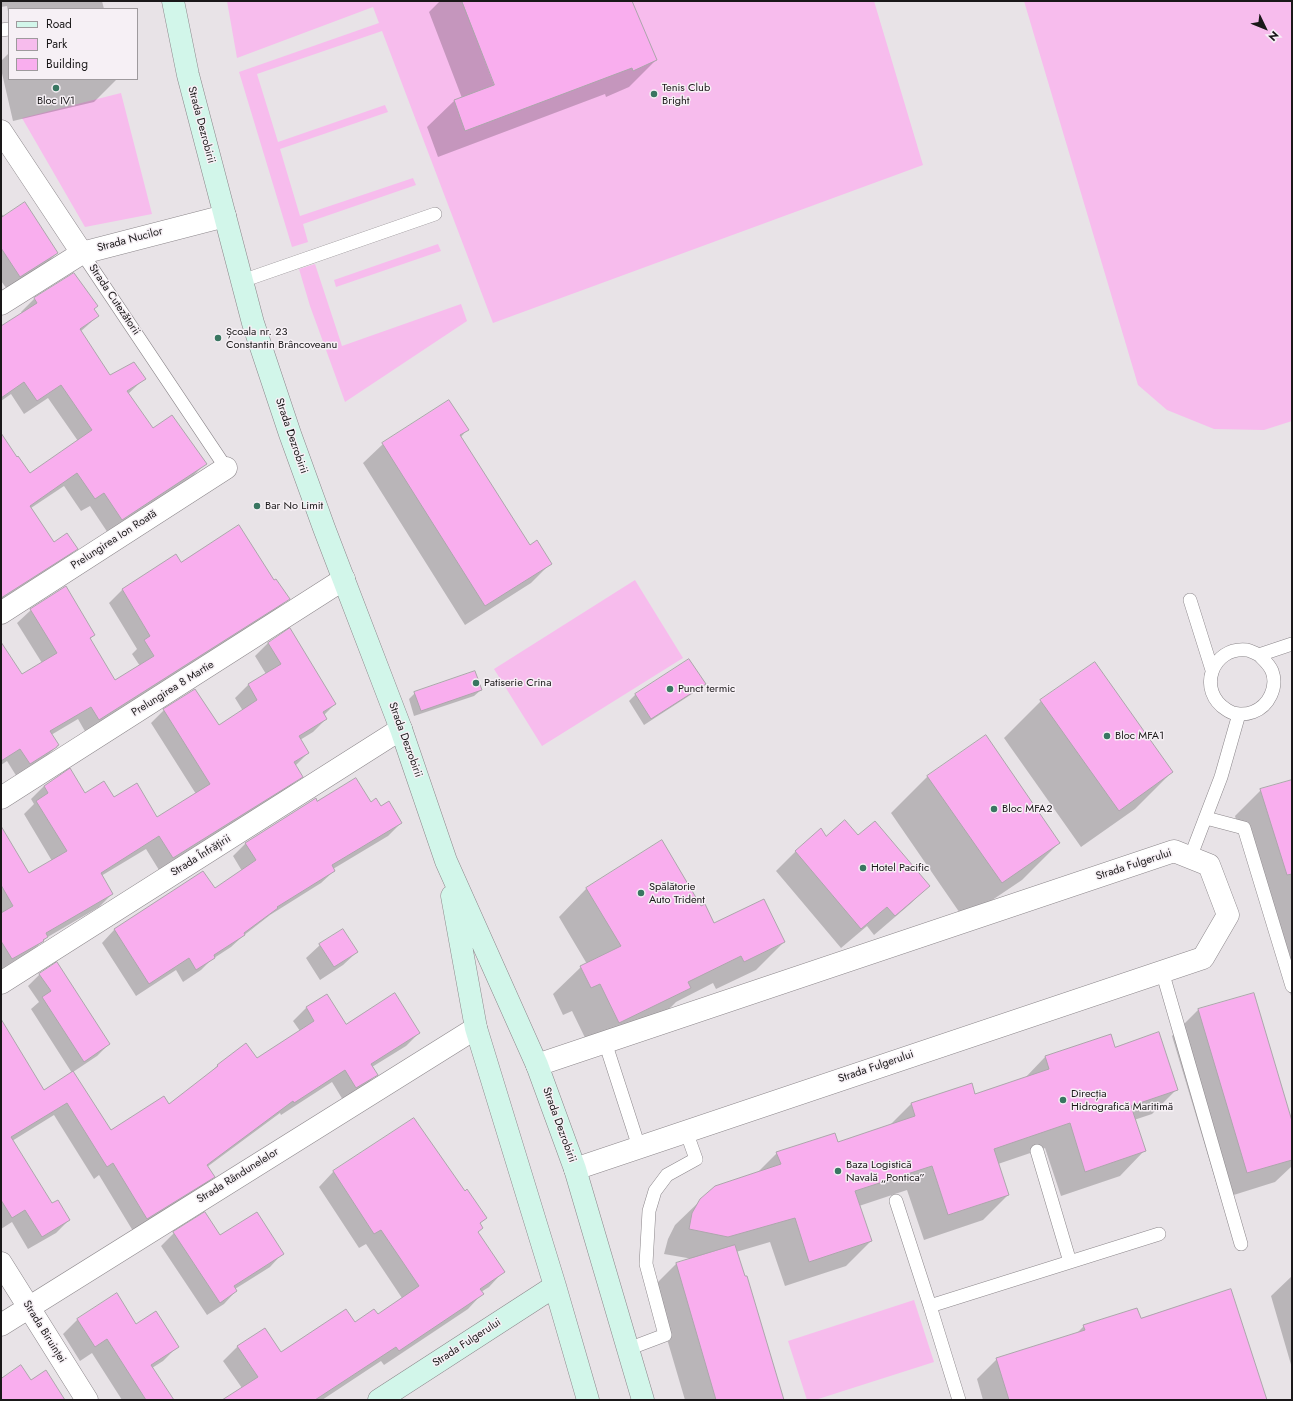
<!DOCTYPE html>
<meta charset="utf-8">
<style>
body{margin:0}
#map{position:relative;width:1293px;height:1401px;overflow:hidden;background:#e8e3e7;font-family:Jost,sans-serif}
canvas{display:block}
.frame{position:absolute;inset:0;border:2px solid #1a1819;pointer-events:none}
.legend{position:absolute;left:8px;top:8px;width:130px;height:72px;box-sizing:border-box;background:#f6f0f5;border:1px solid #9e9a9d;margin:0;padding:5px 7px;list-style:none;font-size:12px;color:#1a1819}
.legend li{display:flex;align-items:center;gap:8px;height:20px}
.legend b{width:20px;border:1px solid #9e9a9d}
.north{position:absolute;left:1245px;top:8px;width:40px;height:40px;-webkit-text-stroke:3px #f6f0f5;paint-order:stroke;rotate:133deg;font-size:11px;font-weight:700;line-height:16px;text-align:center;color:#1a1819}
.north::after{content:'';display:block;margin:auto;width:14px;height:18px;background:#1a1819;clip-path:polygon(50% 0,100% 100%,50% 72%,0 100%)}
</style>
<div id="map">
<canvas width="1293" height="1401"></canvas>
<div class="frame"></div>
<ul class="legend">
<li><b style="height:5px;background:#d2f6ea"></b>Road</li>
<li><b style="height:11px;background:#f7bced"></b>Park</li>
<li><b style="height:11px;background:#f9aeee"></b>Building</li>
</ul>
<div class="north">N</div>
</div>
<script>
const ctx = document.querySelector('canvas').getContext('2d');
ctx.lineJoin = 'round';
function paint(path, color) { ctx.fillStyle = color; ctx.fill(path, 'evenodd'); }
function strokePath(path, color, width, dash) { ctx.strokeStyle = color; ctx.lineWidth = width; ctx.lineCap = dash ? 'butt' : 'round'; ctx.setLineDash(dash || []); ctx.stroke(path); }
function write(font, color, halo, rows, align = 'center') {
  ctx.font = font + ' Jost,sans-serif'; ctx.lineWidth = 3; ctx.setLineDash([]); ctx.textBaseline = 'middle'; ctx.strokeStyle = halo; ctx.fillStyle = color; for (const [text, x, y, turn = 0] of rows) {
    ctx.save(); ctx.translate(x, y); ctx.rotate((+turn || 0) * Math.PI / 180); ctx.textAlign = isNaN(turn) ? turn : align; if (halo) ctx.strokeText(text, 0, 0); ctx.fillText(text, 0, 0); ctx.restore();
  }
}
const green = new Path2D(`
 M227,1h647l49,164 -430,158 -111,-292 -125,43 21,68 107,-37 3,7 -108,37 20,67 113,-38 3,7 -113,39 5,18 -16,5 -53,-175 140,-49 -6,-16 -136,51z
 M1024,1h268v420l-28,9 -50,-1 -47,-19 -29,-25z
 M121,93l31,121 -67,13 -63,-109z
 M438,244l3,7 -105,36 -2,-7z
 M315,264l27,82 119,-42 6,17 -122,81 -35,-96 -11,-37z
 M635,580l48,78 -141,88 -48,-77z
 M914,1300l20,62 -119,38h-8l-19,-59z`);
const shadow = new Path2D(`
 M1,1h101l2,8h-95v8l-2,-11 -6,1z
 M440,1h181l35,59 -27,27 -23,10 -1,-3 -167,63 -11,-30 27,-26 8,-3 -33,-86z
 M9,53v26h108l-23,23 -81,19 -12,-52v-8z
 M1,213l3,4 53,36 -13,13 -37,23 -6,-8z
 M73,275l25,41 -18,16 30,45 34,2 -16,15 24,36 53,34 -13,13 -84,56 -18,-27 -9,5 -17,-25 -33,22 23,35 23,5 -13,14 -63,40v-167l28,40 49,-34 -30,-43 -24,16 -13,-20 -10,7v-73l21,-14 -1,-2 13,-13z
 M467,430l-6,7 68,109 22,17 -20,20 -66,42 -102,-162 20,-19z
 M176,555l5,8 93,18 14,18 -13,13 -189,121 -8,-14 -27,16 5,12 -13,13 -26,17 -10,-16 -6,4v-121l20,32 21,-13 -25,-40 14,-13 34,-22 29,47 -4,4 24,42 26,-15 -8,-12 5,-5 -28,-46 13,-13z
 M290,630l45,74 -11,11 2,4 -13,13 -13,8 8,13 -13,13 6,10 -13,13 -129,81 -13,-21 -45,27 11,18 -13,13 -53,31 -17,16 -28,18v-122l28,25 23,-14 -28,-47 10,-10 -3,-5 13,-13 70,12 43,20 39,-24 -45,-71 13,-13 31,-20 24,36 24,-15 -8,-13 13,-13 18,-11 -11,-18 13,-13z
 M704,684l-6,6 -54,35 -15,-24 6,-6z
 M481,690l-7,6 -60,20 -5,-17 6,-6z
 M1041,701l131,71 -37,37 -54,38 -77,-109z
 M928,776l131,67 -37,37 -58,39 -73,-106z
 M1292,781v218l-57,-183 26,-26z
 M315,799l2,3 53,1 10,4 21,16 -13,13 -55,33 1,2 -13,12 -51,32 -27,21 -12,11 -20,13 -10,10 -18,12 -7,-12 -40,26 -34,-53 12,-13 89,-58 11,17 28,-18 -9,-15 12,-12z
 M858,836l71,50 -20,19 -35,30 -7,-9 -26,22 -65,-77 20,-20 30,-14z
 M662,842l39,65 13,17 70,18 -28,28 -40,19 -3,-6 -37,19 -14,14 -71,34 -19,-39 -9,4 -10,-21 28,-27 6,-3 -28,-47 27,-28z
 M320,945l37,7 -14,13 -23,15 -14,-22z
 M40,974l69,70 -12,12 -24,16 38,59 57,-26 39,-29 11,-11 39,-5 43,-29 -7,-10 13,-13 21,-12 19,30 73,7 -13,13 -34,21 4,8 -13,13 -20,12 -11,-18 -51,33 -1,-2 -73,54 7,9 -13,13 -68,42 -34,-56 -5,4 -40,-64 -42,26 40,64 17,15 -13,13 -28,16 -16,-27 -11,7v-186l42,48 29,-18 -41,-64 8,-7 -11,-16z
 M1253,994l39,130v42l-17,16 -54,17 -49,-163 26,-26z
 M1110,1035l4,13 63,41 -25,25 -18,6 10,31 -24,25 -59,20 -16,-48 -47,16 10,31 -25,25 -59,20 -17,-50 -48,16 12,35 -25,25 -61,20 -15,-44 -34,10 47,148h-98l-33,-112 24,-24 17,-5 -29,-5 4,-15 7,-14 26,-25 56,-27 20,-20 61,-10 51,-17 22,-22 60,-20 4,11 49,-16 21,-22z
 M414,1119l51,73 21,26 -7,6 3,4 -5,5 26,39 -14,15 -8,5 1,2 -14,15 -84,56 -3,-4 -59,39h-98l18,-12 -19,-27 15,-15 43,7 73,-30 23,-7 25,-18 -36,-54 -7,4 -40,-61 14,-15z
 M205,1214l15,22 62,18 -12,13 -35,22 1,2 -12,13 -17,11 -46,-69 13,-13z
 M1292,1276v92l-21,-72z
 M78,1319l58,6 42,21 -15,15 -11,7 20,32h-50l-30,-47 -12,8 -17,-27z
 M1140,1320l126,80h-283l-6,-21 20,-20 79,-25 8,-8z`);
const building = new Path2D(`
 M462,1h170l25,59 -24,11 -1,-3 -167,63 -11,-31 40,-15z
 M25,202l33,51 -38,24 -19,-29v-30z
 M74,273l24,33 -4,3 5,7 -19,13 30,46 24,-13 12,17 -19,12 26,37 19,-13 35,49 -85,56 -18,-27 -9,6 -18,-26 -47,33 24,36 13,-9 11,16 -77,49v-165l16,24 1,-1 12,17 62,-43 -31,-45 -24,16 -13,-19 -23,16v-72l36,-23 -3,-5z
 M449,400l20,30 -9,5 70,110 7,-5 15,24 -67,42 -103,-163z
 M239,525l35,55 2,-1 14,20 -191,121 -8,-13 -41,24 9,14 -2,1v1l-27,17 -10,-15 -19,12v-119l21,32 35,-21 -27,-44 36,-23 29,49 -5,3 25,42 39,-24 -10,-16 6,-4 -28,-47 54,-35 5,8z
 M290,628l46,76 -13,8 4,7 -28,17 10,17 -15,9 9,15 -130,81 -14,-22 -58,37 12,21 -67,39 2,4 -5,3 1,1 -32,18 -11,-18v-28l12,-7 -12,-21v-59l28,47 38,-22 -31,-50 12,-8 -4,-7 26,-18 15,25 19,-12 10,16 23,-14 20,34 53,-33 -47,-75 32,-20 24,36 38,-25 -9,-16 33,-20 -13,-21z
 M689,659l17,25 -55,35 -16,-25z
 M1095,662l78,110 -54,39 -79,-111z
 M475,671l7,19 -61,21 -7,-19z
 M986,735l74,108 -58,40 -75,-107z
 M356,778l15,24 5,-4 5,8 8,-5 13,22 -70,42 3,6 -58,36 1,1 -34,25 1,2 -31,20 1,3 -19,12 -7,-12 -40,26 -35,-55 89,-58 12,17 41,-28 -11,-17 71,-45 1,3z
 M1292,780v94l-5,1 -27,-86z
 M845,820l13,15 17,-14 55,65 -35,30 -8,-9 -26,22 -66,-78 26,-23 5,8z
 M662,840l39,66 4,-2 9,19 50,-24 21,43 -41,20 -3,-6 -53,26 3,6 -72,35 -19,-39 -9,4 -11,-22 41,-20 -35,-58z
 M343,929l15,23 -24,15 -15,-23z
 M57,962l53,82 -26,18 -42,-65 9,-6 -12,-17z
 M395,993l25,40 -49,31 7,11 -22,13 -11,-18 -51,33 -1,-2 -86,64 8,12 -68,42 -34,-56 -6,4 -40,-64 -56,34 41,66 6,-3 12,20 -28,17 -17,-27 -13,8 -11,-18v-181l43,71 29,-19 38,59 53,-34 5,8 49,-38 -1,-1 29,-22 11,15 57,-37 -8,-14 21,-13 19,30z
 M1254,993l38,128v39l-45,13 -49,-164z
 M1159,1032l19,58 -47,16 15,45 -61,21 -15,-49 -76,26 15,46 -61,20 -16,-49 -77,25 17,50 -63,21 -14,-44 -67,19 -39,-8 3,-16 8,-14 15,-13 66,-22 -5,-12 59,-19 3,9 77,-26 -4,-13 61,-20 3,11 74,-25 -4,-13 66,-22 4,13z
 M414,1118l51,73 2,-2 20,29 -7,5 3,5 -5,4 27,40 -25,17 4,5 -85,57 -3,-4 -81,53h-93l36,-23 -21,-31 28,-18 16,24 65,-43 9,13 19,-13 4,5 41,-28 -38,-56 -7,4 -41,-63z
 M205,1212l15,23 37,-23 27,42 -50,32 3,5 -17,12 -47,-71z
 M735,1245l10,31h2l37,124h-68l-40,-137z
 M1231,1289l36,111h-258l-13,-42 89,-28 -2,-5 54,-17 4,10z
 M117,1293l19,31 20,-13 23,36 -28,18 23,35h-28l-39,-61 -12,8 -18,-28z
 M21,1365l10,15 15,-10 19,30h-64v-21z`);
const lane = new Path2D(`
 M1,30l8,-1
 M82,253l144,215
 M242,281l193,-67
 M1190,600l22,70
 M1259,655c5,5 10,9 13,16 6,16 -3,35 -19,41 -8,3 -19,3 -26,-2 -31,-19 -15,-64 20,-60 4,1 8,3 12,5l33,-11
 M1206,818l38,10 48,158
 M1190,858l31,-81 18,-63
 M1162,971l79,273
 M605,1042l34,105
 M1037,1151l33,111
 M896,1201l34,105
 M628,1349l37,-14 -19,-71 3,-53 6,-20 12,-16 29,-16 -10,-28
 M959,1400l-29,-94 229,-72`);
const street = new Path2D(`
 M1,131l81,122
 M1,304l81,-51 143,-37
 M1,613l225,-145
 M1,798l343,-219
 M1,983l400,-254
 M537,1065l637,-214 35,14 19,50 -25,43 -628,211
 M1,1263l86,137
 M1,1325l475,-297`);
const secondary = new Path2D(`
 M173,1l15,74 65,248 37,111 34,94 77,201 45,132 91,204 38,104 68,231
 M452,896l24,132 79,258 33,114
 M379,1400l176,-114`);
const markers = [
 [56,88,4,"#397661"],
 [654,94,4,"#397661"],
 [218,338,4,"#397661"],
 [257,506,4,"#397661"],
 [476,683,4,"#397661"],
 [670,689,4,"#397661"],
 [1107,736,4,"#397661"],
 [994,809,4,"#397661"],
 [863,868,4,"#397661"],
 [641,893,4,"#397661"],
 [1063,1100,4,"#397661"],
 [838,1171,4,"#397661"]
];
const poiNames = [
 ["Tenis Club",662,88],
 ["Bright",662,101],
 ["Bloc IV1",56,101,"center"],
 ["Școala nr. 23",226,332],
 ["Constantin Brâncoveanu",226,345],
 ["Bar No Limit",265,506],
 ["Patiserie Crina",484,683],
 ["Punct termic",678,689],
 ["Bloc MFA1",1115,736],
 ["Bloc MFA2",1002,809],
 ["Hotel Pacific",871,868],
 ["Spălătorie",649,887],
 ["Auto Trident",649,900],
 ["Direcția",1071,1094],
 ["Hidrografică Maritimă",1071,1107],
 ["Baza Logistică",846,1165],
 ["Navală „Pontica”",846,1178]
];
const streetNames = [
 ["Strada Dezrobirii",201,125,75],
 ["Strada Nucilor",130,240,-15],
 ["Strada Cutezătorii",114,300,56],
 ["Strada Dezrobirii",291,436,71],
 ["Prelungirea Ion Roată",114,540,-33],
 ["Prelungirea 8 Martie",173,689,-32],
 ["Strada Dezrobirii",405,740,70],
 ["Strada Înfrățirii",201,856,-32],
 ["Strada Fulgerului",1134,865,-18],
 ["Strada Fulgerului",876,1067,-19],
 ["Strada Dezrobirii",559,1125,70],
 ["Strada Rândunelelor",238,1176,-32],
 ["Strada Biruinței",44,1332,58],
 ["Strada Fulgerului",467,1343,-33]
];
paint(green, '#f7bced');
paint(shadow, '#0003');
paint(building, '#f9aeee');
strokePath(building, '#aca6ab', 1);
strokePath(lane, '#8c878b', 14);
strokePath(street, '#8c878b', 23);
strokePath(secondary, '#8c878b', 23);
strokePath(lane, '#fff', 13);
strokePath(street, '#fff', 22);
strokePath(secondary, '#d2f6ea', 22);
for (const [x, y, r, color] of markers) { const dot = new Path2D(); dot.arc(x, y, r, 0, 2 * Math.PI); ctx.fillStyle = color; ctx.fill(dot); strokePath(dot, '#f6f0f5', 1.5); }
write('11px', '#1a1819', '#f6f0f5', poiNames, 'left');
write('11px', '#1a1819', '#f6f0f5', streetNames);
</script>
